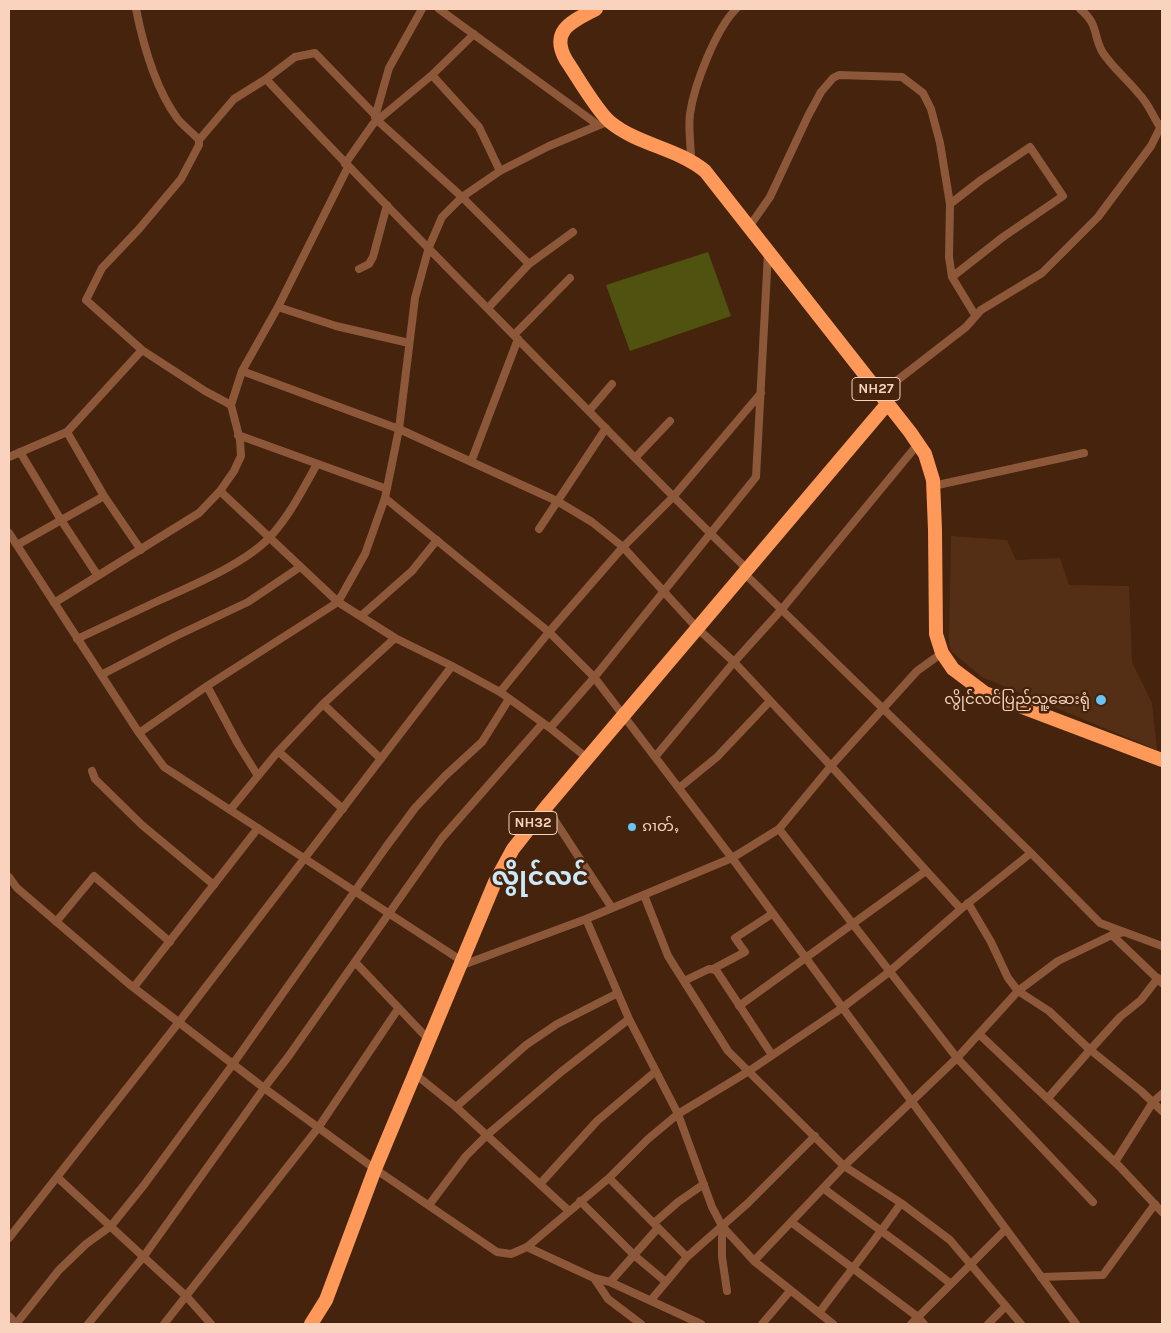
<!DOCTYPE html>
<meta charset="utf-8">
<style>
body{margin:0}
#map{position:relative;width:1171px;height:1333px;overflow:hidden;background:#45230c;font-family:Karla,sans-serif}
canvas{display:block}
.frame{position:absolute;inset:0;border:10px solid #f9d3bd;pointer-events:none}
</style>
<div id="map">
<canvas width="1171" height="1333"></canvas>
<div class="frame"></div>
</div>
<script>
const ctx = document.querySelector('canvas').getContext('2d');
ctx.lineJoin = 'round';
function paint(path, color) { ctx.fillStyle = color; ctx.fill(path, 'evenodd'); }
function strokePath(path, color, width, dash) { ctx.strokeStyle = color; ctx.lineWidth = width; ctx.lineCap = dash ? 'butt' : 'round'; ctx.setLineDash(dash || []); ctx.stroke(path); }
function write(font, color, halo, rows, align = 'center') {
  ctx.font = font + ' Karla,"Noto Sans Myanmar",sans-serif'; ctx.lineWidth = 5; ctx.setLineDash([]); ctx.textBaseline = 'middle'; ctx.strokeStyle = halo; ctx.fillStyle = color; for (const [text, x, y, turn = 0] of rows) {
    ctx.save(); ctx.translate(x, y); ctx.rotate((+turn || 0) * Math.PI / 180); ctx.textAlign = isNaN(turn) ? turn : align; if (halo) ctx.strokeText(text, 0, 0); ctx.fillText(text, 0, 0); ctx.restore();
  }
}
const built = new Path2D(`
 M951,536l56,4 9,20 44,-2 9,27 60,1 3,76 20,41 5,47 -175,-73 -31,-26 -2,-7z`);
const green = new Path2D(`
 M708,252l23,64 -101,35 -24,-66z`);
const street = new Path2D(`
 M136,9c7,35 20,80 41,109 6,8 15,14 22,22
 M439,9l159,116
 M1080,9c19,15 13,28 23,44 10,15 25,27 36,41 9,9 14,22 21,33
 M432,75l47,52 21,44
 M266,79l29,-22 20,-4 60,62
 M375,117l14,-49 33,-59
 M377,120l85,77 67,67
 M691,160c0,-16 -3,-30 -1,-46 4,-29 26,-85 46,-105
 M345,164l28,-40 59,-49 42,-41
 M950,204l31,-24 49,-33 33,49 -60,41 -51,40
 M749,227l21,-30 38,-81 13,-24 12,-14 6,-3 63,2 21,16 8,16 9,34 10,61 -1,53 3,20 23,38
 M359,269l10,-5 4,-7 14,-52
 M278,307l58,19 73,17
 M488,308l41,-44 44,-32
 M514,335l56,-57
 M242,371l157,58 158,72 35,21 31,25 74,81 37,34 97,104 130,143
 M888,403l7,-21 71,-55 15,-17 61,-37 56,-56 53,-71 11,-22
 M231,405l-26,-14 -63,-41 -56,-50 16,-32 37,-39 42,-50 18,-34v-5l35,-41 32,-20c90,97 185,192 278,287 68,68 134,137 203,203
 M589,411l23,-27
 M67,432l37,64 37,54
 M238,435l149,54
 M20,452l41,68 37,56
 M9,457l58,-25 75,-82
 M635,458l35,-37
 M471,462l47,-123
 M933,486l151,-33
 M220,491l118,111 57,36 57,28 48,26 50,36 37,30
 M385,498l164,134 45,45 138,181 344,466
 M539,529l67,-101
 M9,533l130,200 25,34 298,194
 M17,545l87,-49
 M744,573l287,280 69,70 62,23
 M54,603l145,-90 21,-22 14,-20 7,-15 -1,-16 -9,-35 11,-34 36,-64 70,-140
 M361,616l51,-45 25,-31
 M77,639c28,-13 55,-26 83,-39 33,-15 84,-36 109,-62 20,-21 34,-49 48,-74
 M101,675l75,-39 72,-34 52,-35
 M207,686l31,58 20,32
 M500,692l49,-60 74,-85 50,-50 88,-104
 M323,704l58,55
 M550,728l43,-49 163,-202 12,-224
 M139,733l68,-47 131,-84 27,-48 20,-56 14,-69 16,-131 14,-51 13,-30 20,-20 38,-26 49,-25 60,-25
 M279,752l64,57
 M655,757l79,-95 48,-53 136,-165
 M92,771l3,8 47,46 72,60
 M679,788l38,-31 53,-56
 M546,807l66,101
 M230,810l46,-56 47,-50 72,-66
 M779,829l178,229 136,144
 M9,877l8,11 112,96 135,104 111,81 122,83 14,2 16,-7 82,-69 39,-39 30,-25 71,-43 93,-63 47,-36 72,-63 70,-56
 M644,895l24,61 60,95 116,115 57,37 49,37 71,84
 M968,903l23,39 17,36 10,13 31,20 39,37 53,43 21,20
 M586,919l43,100 49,95 34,93 10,19 32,35 79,63
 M56,922l38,-46 76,66
 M1112,935l50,48
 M355,962l74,78
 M460,966l126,-47 146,-61 47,-29 52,-63 86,-95 25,-18
 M713,969l32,-17 -10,-14 37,-24
 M684,981l25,-12 7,1 56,85
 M134,987l124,-159
 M739,1006l184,-133
 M979,1034l141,133 42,45
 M415,1074l41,33 113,104
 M1048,1098l42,-48 30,-33 21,-17 17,-22
 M456,1107l70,-62 31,-21 61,-31
 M1115,1162l38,-60 9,-8
 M609,1178l78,79
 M540,1184l57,-63 59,-50
 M823,1188c42,32 87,62 128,96
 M580,1201l55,55 31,26
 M429,1205l37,-49 21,-21 74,-63 68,-53
 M791,1222l127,95 6,7
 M654,1223l24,-21 26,-18
 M722,1226l26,-23 67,-67
 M9,1238l48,-61
 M527,1247l67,31 16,4 91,42
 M754,1261l90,-95 113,-108 61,-67 40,-30 54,-26 12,-3
 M1041,1277l62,-2 52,-71
 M594,1278l14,21 33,25
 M610,1282l48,-54
 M651,1300l36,-43 35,-31v31l5,34
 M819,1313c27,-37 56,-72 82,-110
 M9,1316l7,8
 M16,1324l43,-54 27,-26 25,-18 33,-41 89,-121 153,-217 29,-39 30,-32 37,-34 27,-43
 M88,1324l56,-68 120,-168 24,-31 154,-219 101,-115
 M164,1324l154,-196 80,-119
 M211,1324l-24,-27 -130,-120 122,-155 273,-356
 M762,1324l28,-33
 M911,1324l94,-94
 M988,1324l18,-18`);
const highway = new Path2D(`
 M596,9c-23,12 -47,21 -30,51 11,16 30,50 44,62 28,23 67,26 95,49l205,261 15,22 8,26 2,50 1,104 6,19 11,16 32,24 177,67
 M311,1324l15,-24 49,-131 120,-287 18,-33 33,-42 342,-404`);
const markers = [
 [1101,700,6,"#68c4f0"],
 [632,827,5,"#68c4f0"]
];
const shields = [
 [876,389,48],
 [533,823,48]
];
const shieldNames = [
 ["NH27",876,389],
 ["NH32",533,823]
];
const poiNames = [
 ["လွိုင်လင်ပြည်သူ့ဆေးရုံ",1090,700],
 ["ၵၢတ်ႇ",642,827,"left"]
];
const townNames = [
 ["လွိုင်လင်",540,878]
];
paint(built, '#552f15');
paint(green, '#505210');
strokePath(street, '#8c5839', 8);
strokePath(highway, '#fe9959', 14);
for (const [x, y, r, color] of markers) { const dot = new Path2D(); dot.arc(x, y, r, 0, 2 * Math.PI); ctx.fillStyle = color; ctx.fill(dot); strokePath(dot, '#45230c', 2); }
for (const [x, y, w] of shields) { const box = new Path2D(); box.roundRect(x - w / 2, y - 11.5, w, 23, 4); ctx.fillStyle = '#45230c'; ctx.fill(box); strokePath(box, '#f9d3bd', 1); }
write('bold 14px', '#f9d3bd', null, shieldNames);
write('15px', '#f9d3bd', '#45230c', poiNames, 'right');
write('bold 25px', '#cae9fa', '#45230c', townNames);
</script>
